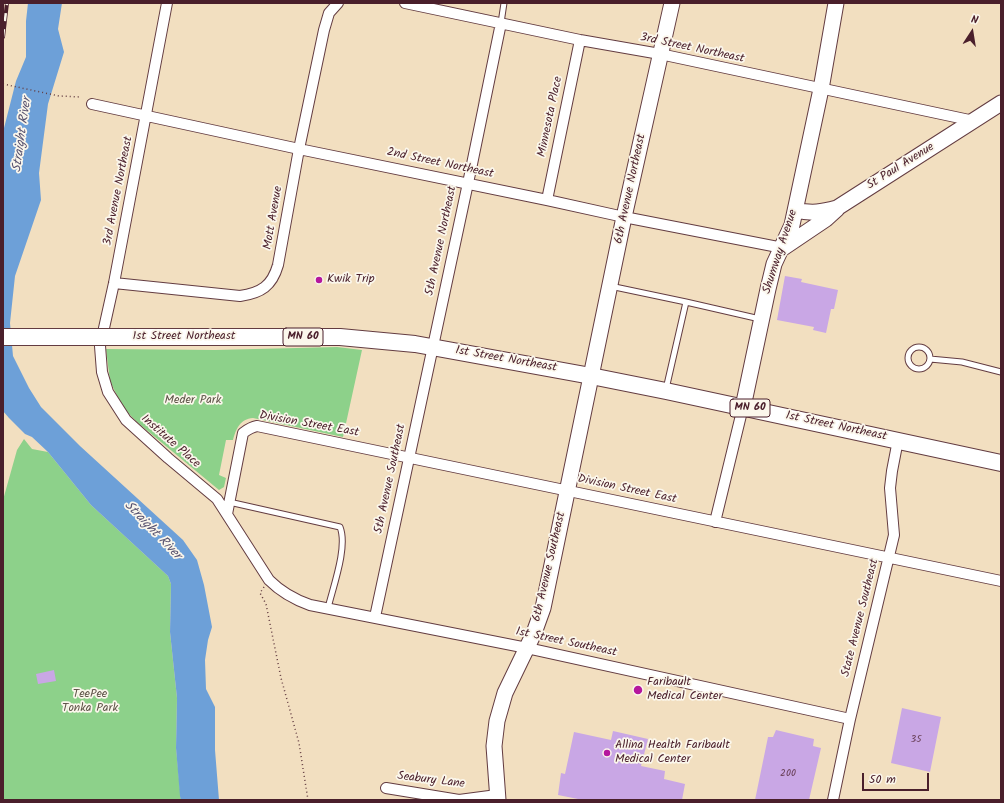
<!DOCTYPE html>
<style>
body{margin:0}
#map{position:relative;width:1004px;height:803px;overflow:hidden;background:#f2dfc0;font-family:Kalam,sans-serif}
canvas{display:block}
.frame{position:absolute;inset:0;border:4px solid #4a1f2b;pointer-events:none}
.north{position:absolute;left:952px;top:12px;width:40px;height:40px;-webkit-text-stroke:3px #fbf7ec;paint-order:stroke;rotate:12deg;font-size:11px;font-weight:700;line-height:16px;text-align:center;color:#4a1f2b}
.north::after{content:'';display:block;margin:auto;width:14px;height:18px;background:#4a1f2b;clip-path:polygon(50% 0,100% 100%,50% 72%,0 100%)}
.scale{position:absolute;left:862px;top:773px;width:67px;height:18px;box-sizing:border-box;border:2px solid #4a1f2b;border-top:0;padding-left:5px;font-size:12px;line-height:14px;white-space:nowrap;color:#4a1f2b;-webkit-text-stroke:3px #fbf7ec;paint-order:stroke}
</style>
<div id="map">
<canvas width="1004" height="803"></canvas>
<div class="frame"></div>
<div class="north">N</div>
<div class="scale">50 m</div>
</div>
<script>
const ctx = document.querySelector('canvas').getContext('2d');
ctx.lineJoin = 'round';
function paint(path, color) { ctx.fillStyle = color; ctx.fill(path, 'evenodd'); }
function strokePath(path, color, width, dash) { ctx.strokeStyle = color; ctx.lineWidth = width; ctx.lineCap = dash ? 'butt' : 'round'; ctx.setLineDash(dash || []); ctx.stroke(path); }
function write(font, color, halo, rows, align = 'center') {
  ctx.font = font + ' Kalam,sans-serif'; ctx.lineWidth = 3.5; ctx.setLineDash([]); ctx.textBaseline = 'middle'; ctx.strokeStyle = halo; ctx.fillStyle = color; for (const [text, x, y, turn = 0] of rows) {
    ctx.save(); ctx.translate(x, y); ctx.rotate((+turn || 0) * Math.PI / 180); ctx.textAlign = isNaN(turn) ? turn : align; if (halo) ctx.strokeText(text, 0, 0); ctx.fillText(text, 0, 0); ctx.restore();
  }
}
const green = new Path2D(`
 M337,347l25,3 -19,87 -90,-19c-13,1 -17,11 -20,22h-7l-7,35 7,3 -2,9 -5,3 -81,-67 -15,-15 -13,-27 -4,-32 109,1z
 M24,439l8,10 16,3 43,53 77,71 3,8 -1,48 7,66 -1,50 5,52h-178v-300l14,-50z`);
const water = new Path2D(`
 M28,3h34l-4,26 6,23 -16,52 -9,69 2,27 -26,76 -5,47 3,33 16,32 12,19 39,39 103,94 14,20 7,25 8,42 -4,13 -3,20 1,29 9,18v43l4,50h-38l-1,-4 -4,-48 1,-50 -7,-66 1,-48 -3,-8 -77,-71 -43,-53 -16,-15 -7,-3 -16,-16 -6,-7v-279l13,-51 10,-24v-36z`);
const building = new Path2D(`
 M785,276l17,3 -1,3 37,8 -4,19h-3l-5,24 -13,-3 1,-3 -37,-7z
 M54,670l2,11 -18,3 -2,-10z
 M902,708l39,9 -11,55 -39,-9z
 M776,730l38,9 -1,7 8,2 -12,52h-54l13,-63h5z
 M613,731l35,8 -7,27 24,5 -1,8 21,5 -3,16h-99l-25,-5 3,-22 4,1 9,-42 37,8z`);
const path = new Path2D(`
 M3,84l56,12 22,1
 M264,587l-4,6 6,11 15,74 18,65 9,57`);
const lane = new Path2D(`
 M501,23l3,-20
 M610,286l76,16
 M908 358a11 11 0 1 1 22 0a11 11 0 1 1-22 0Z
 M930,359l32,3 39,10
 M666,389l20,-87 74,17
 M229,502l111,25c8,20 -7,60 -12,81`);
const street = new Path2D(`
 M167,3l-53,280 -14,63 2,26 6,20 18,28 42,38 49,41 52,81c12,12 24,19 41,25l217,43 323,71
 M405,3l175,37 80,14 314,67
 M92,104l207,45 248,51 77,17 159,31
 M547,200l33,-160
 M114,283l126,13c21,-3 32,-10 38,-31l21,-116 25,-119 5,-17 9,-10
 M227,514l16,-81c4,-3 8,-6 14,-7l744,155
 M715,522l28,-115
 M375,617l96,-448 30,-146
 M386,788l73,12 38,-5
 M833,800l17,-81 44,-184 -4,-47 2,-17 6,-31`);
const secondary = new Path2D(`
 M796,210c16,4 26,2 41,-2l164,-105
 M783,248l43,-29 11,-10
 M743,407l25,-118 6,-25 18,-39 29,-136 15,-86
 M498,800l-4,-54 3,-25 8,-28 29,-60 9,-25 81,-391 48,-214`);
const primary = new Path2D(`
 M172,337h168l75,7 176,32 75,15 335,72`);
const rail = new Path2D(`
 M3,37l4,-34`);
const primaryBridge = new Path2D(`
 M3,337h169`);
const markers = [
 [319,280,4,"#b5179e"],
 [638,690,5,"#b5179e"],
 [607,753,4,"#b5179e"]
];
const numberNames = [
 ["35",916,740],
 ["200",788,774]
];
const shields = [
 [303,337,40],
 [750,408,40]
];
const shieldNames = [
 ["MN 60",303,337],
 ["MN 60",750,408]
];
const streetNames = [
 ["3rd Street Northeast",692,49,12],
 ["Minnesota Place",551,117,-78],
 ["2nd Street Northeast",440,164,12],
 ["St Paul Avenue",901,167,-32],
 ["6th Avenue Northeast",631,189,-78],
 ["3rd Avenue Northeast",119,191,-79],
 ["Mott Avenue",274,218,-80],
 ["5th Avenue Northeast",442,241,-78],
 ["Shumway Avenue",781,252,-72],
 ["1st Street Northeast",184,337],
 ["1st Street Northeast",506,360,10],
 ["Division Street East",309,425,10],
 ["1st Street Northeast",836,427,12],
 ["Institute Place",170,442,41],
 ["5th Avenue Southeast",391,479,-78],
 ["Division Street East",627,490,12],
 ["6th Avenue Southeast",550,567,-77],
 ["State Avenue Southeast",861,618,-76],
 ["1st Street Southeast",566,643,12],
 ["Seabury Lane",431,781,7]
];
const poiNames = [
 ["Kwik Trip",327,280],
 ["Faribault",647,683],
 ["Medical Center",647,697],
 ["Allina Health Faribault",615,746],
 ["Medical Center",615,760]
];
const parkNames = [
 ["Meder Park",193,401],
 ["TeePee",90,695],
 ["Tonka Park",90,709]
];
const waterNames = [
 ["Straight River",23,135,-82],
 ["Straight River",152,531,46]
];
paint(green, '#8dd18a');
paint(water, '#6da0d8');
paint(building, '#c9a7e5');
strokePath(lane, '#633c41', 7);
strokePath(street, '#633c41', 12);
strokePath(secondary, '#633c41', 17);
strokePath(primary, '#633c41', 18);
strokePath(path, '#633c41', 1.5, [1, 3]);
strokePath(lane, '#fff', 5);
strokePath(street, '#fff', 10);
strokePath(secondary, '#fff', 15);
strokePath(primary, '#fff', 16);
strokePath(rail, '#4a1f2b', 4);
strokePath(rail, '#fbf7ec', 2.5, [8]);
strokePath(primaryBridge, '#633c41', 18, []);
strokePath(primaryBridge, '#fff', 16);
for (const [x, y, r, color] of markers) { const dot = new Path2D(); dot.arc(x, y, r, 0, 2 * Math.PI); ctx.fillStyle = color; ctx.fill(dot); strokePath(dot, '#fbf7ec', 1.5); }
write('10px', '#6a415a', null, numberNames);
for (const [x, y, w] of shields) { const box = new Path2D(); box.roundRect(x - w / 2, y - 9, w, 18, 3); ctx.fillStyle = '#fbf7ec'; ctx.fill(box); strokePath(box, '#4a1f2b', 1); }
write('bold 11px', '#4a1f2b', null, shieldNames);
write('12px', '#4a1f2b', '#fbf7ec', streetNames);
write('12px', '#4a1f2b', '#fbf7ec', poiNames, 'left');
write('12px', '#5e5448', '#fbf7ec', parkNames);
write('italic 13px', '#585370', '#fbf7ec', waterNames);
</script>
